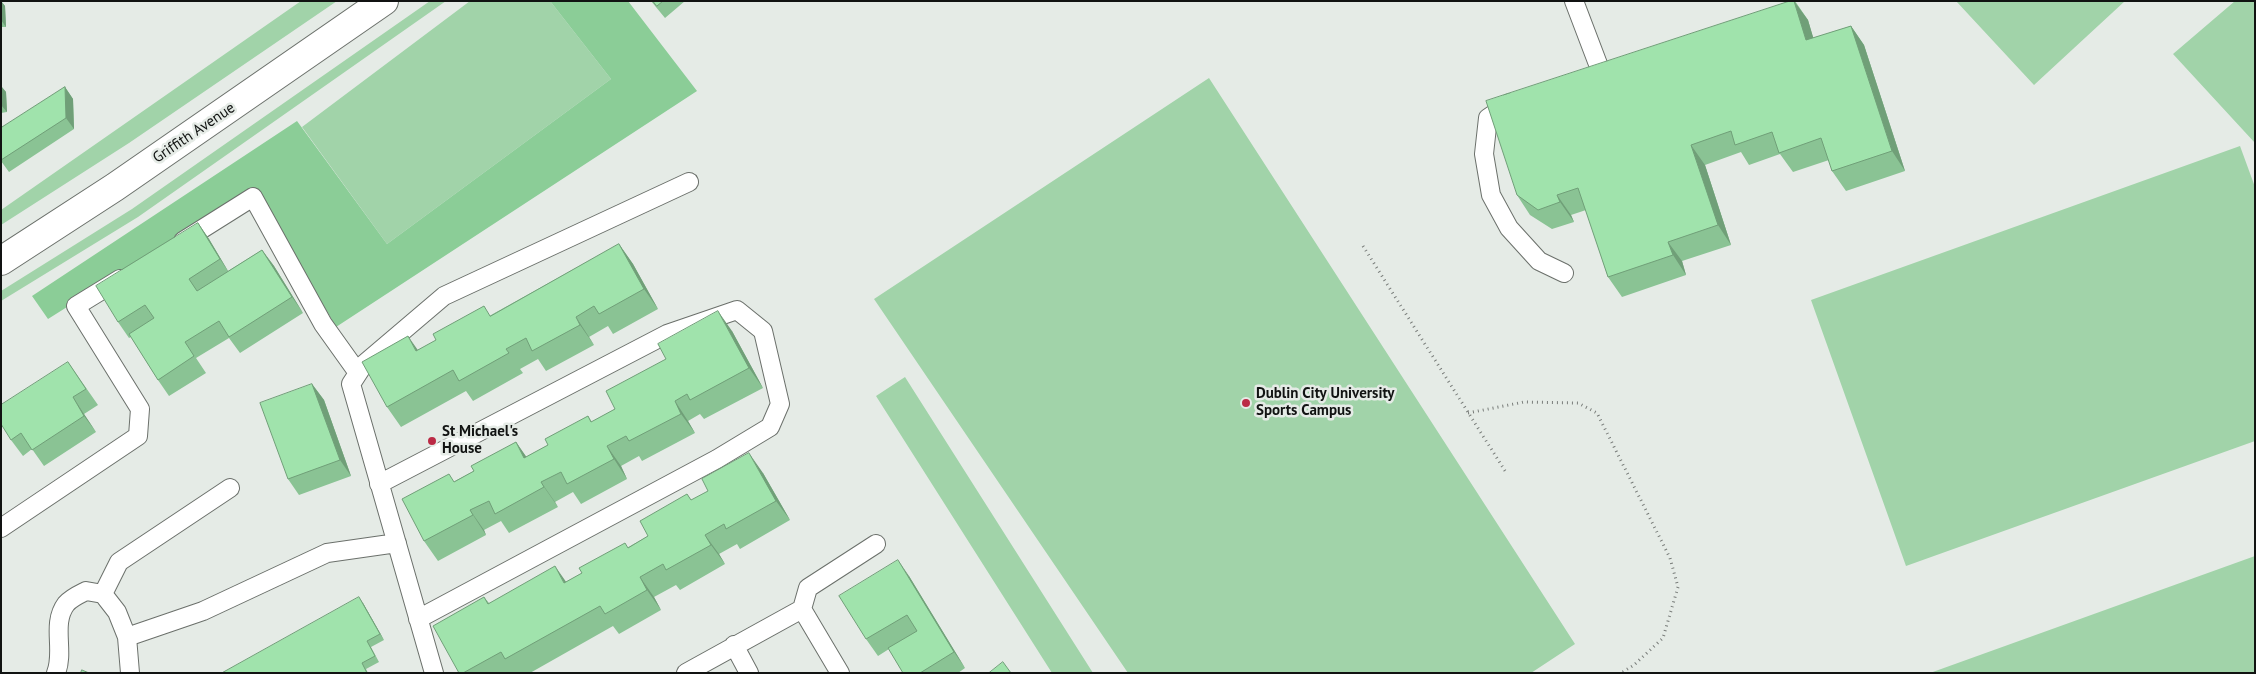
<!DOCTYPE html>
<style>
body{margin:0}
#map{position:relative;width:2256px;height:674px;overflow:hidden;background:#e5ebe6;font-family:"PT Sans",sans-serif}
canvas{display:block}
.frame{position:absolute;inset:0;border:2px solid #111312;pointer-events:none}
</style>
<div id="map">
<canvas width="2256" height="674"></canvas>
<div class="frame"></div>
</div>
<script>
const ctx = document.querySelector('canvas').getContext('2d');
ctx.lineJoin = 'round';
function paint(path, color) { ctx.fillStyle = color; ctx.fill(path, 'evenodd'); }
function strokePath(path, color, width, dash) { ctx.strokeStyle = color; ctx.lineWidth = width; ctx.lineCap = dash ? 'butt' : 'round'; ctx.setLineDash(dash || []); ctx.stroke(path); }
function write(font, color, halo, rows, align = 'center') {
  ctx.font = font + ' "PT Sans",sans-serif'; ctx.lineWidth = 5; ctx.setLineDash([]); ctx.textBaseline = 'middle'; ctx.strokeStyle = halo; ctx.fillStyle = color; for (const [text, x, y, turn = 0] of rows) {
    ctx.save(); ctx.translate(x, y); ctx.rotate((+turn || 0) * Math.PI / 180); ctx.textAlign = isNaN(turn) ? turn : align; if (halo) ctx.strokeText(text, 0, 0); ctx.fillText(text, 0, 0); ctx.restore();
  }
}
const green = new Path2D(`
 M301,1h36l-208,142 -128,82v-15z
 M430,1h16l-308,216 -137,84v-10l131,-82z
 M470,1h80l61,78 -224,165 -85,-117z
 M1956,1h169l-91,84z
 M2235,1h20v142l-82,-89z
 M1209,78l366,566 -44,29h-403l-254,-374z
 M2240,146l15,41v254l-349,125 -95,-266z
 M905,377l188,296h-41l-176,-277z
 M2255,556v117h-325z`);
const forest = new Path2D(`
 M550,1h78l69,90 -361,236 -80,-139 -208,131 -16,-23 265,-175 90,123 224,-165z`);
const path = new Path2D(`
 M1363,246l144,228
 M1468,413l56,-11 54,1 19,10 73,145 8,29 -15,51 -29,27 -13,8`);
const lane = new Path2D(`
 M1574,1l27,71
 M1510,103l-22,15 -4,36 7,41 18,33 30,33 25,12
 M183,241l70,-44 70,127 35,49
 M379,484l288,-150 70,-24 26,21 17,73 -10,23 -53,32 -299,160
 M1,528l137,-92 2,-27 -64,-103 44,-27
 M103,594l16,-32 111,-74
 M802,609l38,64
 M127,637l76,-26 124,-58 70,-10
 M734,645l15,28
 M56,673c9,-22 -5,-49 10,-69 5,-6 14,-10 20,-13l17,3 14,18 10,25 3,36
 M434,673l-83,-289 13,-20 80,-68 245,-114
 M686,673l116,-64 6,-21 68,-44`);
const secondary = new Path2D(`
 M1,261l114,-74 269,-186`);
const wall = new Path2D(`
 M1,1l4,5 1,21h-5z
 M651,1h34l-20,17z
 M1790,1h5l13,19 5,18 38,-12 13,19 41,126 -59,20 -14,-20 -3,-11 -36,12 -13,-18 -31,11 -8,-13 -36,13 26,80 -49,16 4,14 -64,22 -14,-20 -22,-67 -15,5 3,7 -22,7 -22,-14 -13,-20z
 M1,86l5,6 1,20 -6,1z
 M65,87l8,12 1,30 -65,43 -8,-11v-33z
 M198,223l11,16 19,32 34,-21 12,16 29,47 -63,40 -11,-15 -33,20 10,15 -37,23 -11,-16 -27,-43 -2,1 -11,-16z
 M619,244l14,20 25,45 -45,25 -5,-8 -19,11 5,8 -48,26 -8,-12 -18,10 3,4 -50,28 -7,-10 -65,36 -14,-20 31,-57 73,-35z
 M732,331l31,57 -59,31 -4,-5 -12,7 7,12 -53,28 -3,-5 -18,10 6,13 -46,25 -8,-12 -18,10 3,5 -49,26 -8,-12 -17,9 2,5 -48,26 -14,-20 31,-60 19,-10 42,-29 10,15 22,-12 40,-29 4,6 23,-13z
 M68,362l30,43 -14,9 12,18 -52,34 -12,-17 -9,7 -12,-16z
 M312,384l12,16 27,76 -52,19 -11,-16z
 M763,473l27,47 -50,29 -3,-5 -18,10 6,10 -45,26 -4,-5 -22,12 7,13 -42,24 -6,-8 -83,47h-16v-1l-2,1h-53l25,-76 5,6 77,-21 82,-46 39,-42 4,6z
 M909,576l56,92 -7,5h-55l-14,-24 -11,7 -12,-17z
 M363,603l21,37 -13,7 8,15 -13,7 2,4h-146z`);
const shadedWall = new Path2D(`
 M1,1l4,5 1,21 -5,-7z
 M1794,1l14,19 12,40 -14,-20z
 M1851,26l13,19 41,126 -13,-20z
 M1,86l5,6 1,20 -6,-7z
 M65,87l8,12 1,30 -8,-11z
 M1691,145l14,20 26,80 -13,-20z
 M1557,195l14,20 3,7 -14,-20z
 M198,223l11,16 22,37 -11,-17z
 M1668,242l14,19 4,14 -13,-20z
 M619,244l14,20 25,45 -14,-20z
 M262,250l12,16 29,47 -11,-16z
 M718,311l14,20 31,57 -14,-20z
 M576,317l13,20 5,8 -14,-20z
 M408,336l14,20 -6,-5z
 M312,384l12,16 27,76 -11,-16z
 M73,397l11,17 12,18 -12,-16z
 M675,401l13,20 7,12 -14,-19z
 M516,442l14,20 -6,-4z
 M607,446l14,20 6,13 -13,-20z
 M749,453l14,20 27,47 -14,-19z
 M541,482l14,20 3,5 -14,-20z
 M470,510l14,20 2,5 -13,-20z
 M705,535l14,19 6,10 -14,-19z
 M898,560l11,16 56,92 -11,-16z
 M555,566l14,20 -5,-3z
 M640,577l14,20 7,13 -14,-20z
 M359,597l4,6 21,37 -4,-6z`);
const building = new Path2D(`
 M653,1h10l-6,5z
 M1790,1h4l12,39 45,-14 41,125 -60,20 -11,-33 -42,15 -7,-21 -37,13 -4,-14 -40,14 27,80 -50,17 5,13 -65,22 -30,-89 -21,7 3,7 -22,8 -21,-15 -31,-94z
 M65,87l1,31 -65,42v-32z
 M198,223l22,36 -31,20 8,12 65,-41 30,47 -63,40 -10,-16 -34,21 9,14 -36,24 -29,-46 25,-16 -9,-13 -27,17 -22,-36z
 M619,244l25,45 -45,25 -5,-8 -18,11 4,8 -48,26 -6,-13 -20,11 3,4 -50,28 -6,-11 -66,37 -25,-45 46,-26 8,15 20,-11 -3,-6 51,-28 6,10z
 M718,311l31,57 -59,32 -3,-6 -12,7 6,13 -52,27 -3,-5 -19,10 7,13 -47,25 -6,-12 -20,10 3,5 -49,27 -6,-13 -19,9 3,5 -49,26 -22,-42 47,-25 5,8 20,-11 -3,-5 45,-24 8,16 24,-13 -3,-6 43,-23 3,6 24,-13 -9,-18 60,-32 -8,-15z
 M68,362l18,27 -13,8 11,19 -52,34 -11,-17 -10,7 -10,-16v-19z
 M312,384l28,76 -52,19 -28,-76z
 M749,453l27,48 -50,28 -2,-5 -19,11 6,10 -45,25 -3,-6 -23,13 7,13 -42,24 -5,-8 -95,53 -4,-7 -38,21h-4l-26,-47 51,-29 4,7 67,-38 9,17 18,-10 -3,-5 46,-25 3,5 20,-12 -8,-15 47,-27 4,6 17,-9 -6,-12z
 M898,560l56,92 -34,21h-17l-15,-25 29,-17 -10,-16 -41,24 -27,-43z
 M359,597l21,37 -13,7 8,15 -13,7 5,10h-145z
 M1003,662l8,11h-22z
 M82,670l7,3h-8z`);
const markers = [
 [1246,403,5,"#bb2a45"],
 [432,441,5,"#bb2a45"]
];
const streetNames = [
 ["Griffith Avenue",194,133,-34]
];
const poiNames = [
 ["Dublin City University",1256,394],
 ["Sports Campus",1256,411],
 ["St Michael's",442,432],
 ["House",442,449]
];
paint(green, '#a1d3a9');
paint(forest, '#8bcd97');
strokePath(lane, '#6b706b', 20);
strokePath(secondary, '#6b706b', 30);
strokePath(path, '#787c79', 3, [1, 4]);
strokePath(lane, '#fff', 18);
strokePath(secondary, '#fff', 28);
paint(wall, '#8ac394');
paint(shadedWall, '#709f78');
paint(building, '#a0e3ac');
strokePath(building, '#709f78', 1);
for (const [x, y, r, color] of markers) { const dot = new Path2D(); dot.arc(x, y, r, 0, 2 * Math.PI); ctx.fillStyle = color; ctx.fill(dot); strokePath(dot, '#e5ebe6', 2); }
write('15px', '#111312', '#e5ebe6', streetNames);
write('bold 15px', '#111312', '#e5ebe6', poiNames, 'left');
</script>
